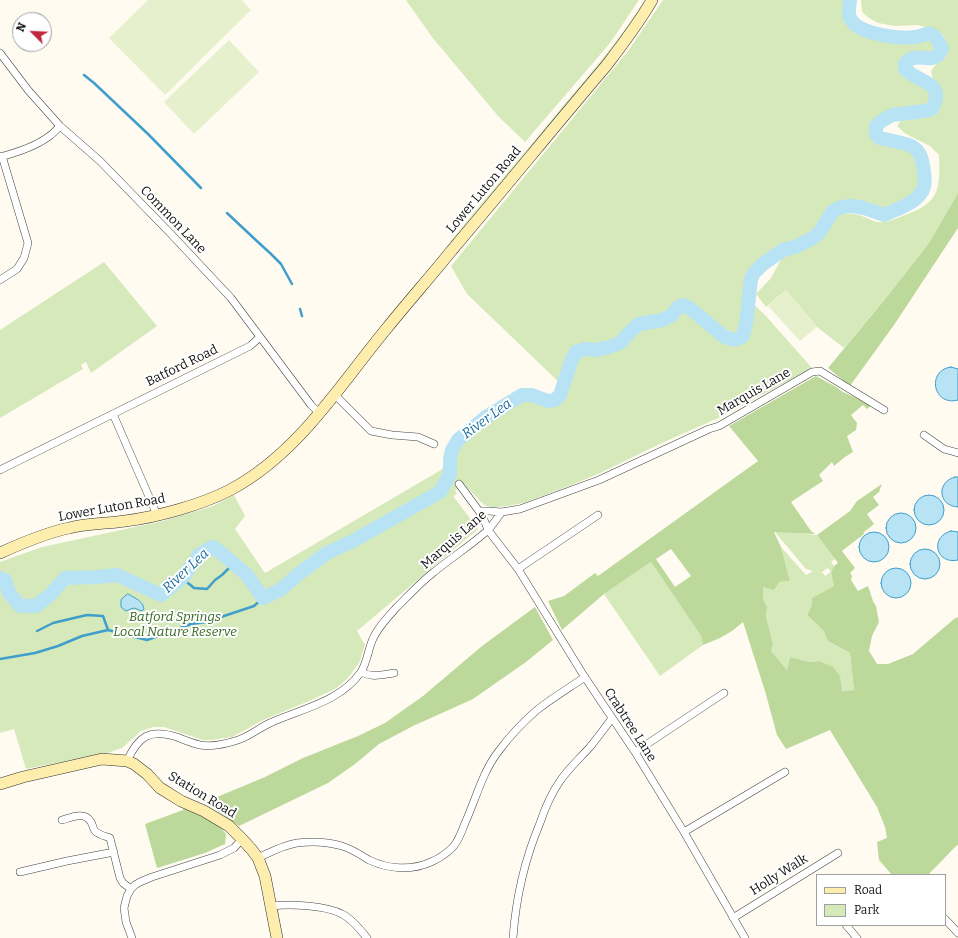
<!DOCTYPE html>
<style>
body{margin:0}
#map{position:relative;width:958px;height:938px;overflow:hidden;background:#fffbf1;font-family:Bitter,serif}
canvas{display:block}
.legend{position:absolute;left:816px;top:874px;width:130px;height:52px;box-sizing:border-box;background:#fff;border:1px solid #9f9f9f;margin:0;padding:5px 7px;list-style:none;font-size:12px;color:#0f0f0f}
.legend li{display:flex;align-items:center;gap:8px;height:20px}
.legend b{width:20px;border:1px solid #9f9f9f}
.north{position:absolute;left:12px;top:12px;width:40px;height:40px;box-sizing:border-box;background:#fff;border:1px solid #9f9f9f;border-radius:50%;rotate:294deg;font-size:11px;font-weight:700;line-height:16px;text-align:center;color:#0f0f0f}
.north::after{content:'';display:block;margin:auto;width:14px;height:18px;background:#bd293b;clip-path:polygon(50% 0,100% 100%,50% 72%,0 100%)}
</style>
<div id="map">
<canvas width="958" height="938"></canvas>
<ul class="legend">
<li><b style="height:5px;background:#fdeeae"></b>Road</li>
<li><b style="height:11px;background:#d6e9bb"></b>Park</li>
</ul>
<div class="north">N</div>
</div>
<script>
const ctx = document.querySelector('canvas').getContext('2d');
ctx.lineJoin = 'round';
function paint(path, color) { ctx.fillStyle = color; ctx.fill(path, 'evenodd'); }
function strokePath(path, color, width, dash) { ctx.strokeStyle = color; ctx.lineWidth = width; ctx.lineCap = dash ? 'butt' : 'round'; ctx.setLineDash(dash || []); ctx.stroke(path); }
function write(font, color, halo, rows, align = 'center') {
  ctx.font = font + ' Bitter,serif'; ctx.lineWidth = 4; ctx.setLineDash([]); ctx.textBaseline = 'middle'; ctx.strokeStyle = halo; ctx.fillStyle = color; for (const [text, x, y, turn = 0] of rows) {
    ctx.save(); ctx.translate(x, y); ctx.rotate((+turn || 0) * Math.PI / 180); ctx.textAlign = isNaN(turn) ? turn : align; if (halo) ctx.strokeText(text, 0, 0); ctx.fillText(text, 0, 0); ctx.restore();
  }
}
const green = new Path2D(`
 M406,0h233l-29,43 -85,99 -27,-26 -66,-79z
 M645,0h3l-35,51 -161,191h-2c37,-46 76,-90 113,-136 29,-34 58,-68 82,-106z
 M663,0h187c-1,6 -2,13 0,18 8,17 51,21 66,19 5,-1 10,-4 15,-3 6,2 9,11 11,15 -1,3 -3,6 -6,8 -10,5 -32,-8 -31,12 13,14 42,12 27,40l-8,2 -32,4 -12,7 -4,4c0,6 -1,9 4,12 8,2 27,5 33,9 7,4 9,11 10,18 1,7 3,15 1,22 -4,15 -27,22 -40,28 -13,-4 -27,-11 -42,-8 -13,2 -16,17 -23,26 -5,6 -18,12 -24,14 -4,1 -9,2 -12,3 -8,4 -30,20 -32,28 -2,7 -2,15 -2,22l16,15 47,53 -89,48 -59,26 -66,32 -29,12 -46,17 -15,3 -15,1 -7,-1 -6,-5 -16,-17 -9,6 2,4 -4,2 25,33 -121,102 8,14 -6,18 -11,15 -13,11 -26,12 -46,19 -18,10 -13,7 -21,3h-8l-39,-13h-11l-12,4 -19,17 -15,5 -81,16 -12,-40 -14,4v-171l42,-15 121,-26 50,-15 21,-11 11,21 -10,13 30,44 176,-103 9,-11 2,-9 6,-10 28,-23 36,-22h10l16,6 7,-1 5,-5 3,-9 -96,-92 -16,-28 177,-215z
 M861,0h97v193l-29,50 -39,50 -46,55 -27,-21 -31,-37 -20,17 -10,-13 15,-16 12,-22 14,-3 20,-11 5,-5 8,-13 9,-10c7,0 13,-1 19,1 7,1 13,6 20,7 10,1 19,-4 27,-7 35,-12 35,-26 34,-60l-9,-9 -24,-12 -8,-7v-3c2,-2 4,-5 7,-5 14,-4 29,2 34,-16 1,-3 2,-6 2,-9 -2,-9 -9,-14 -10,-23l7,-9 8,-5 2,-8 -4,-13 -8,-5 -18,-6 -24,1 -16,-3 -9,-5 -7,-6z
 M104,262l53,64 -66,47 -5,-11 -5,3 2,4 -83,49v-88z
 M774,531l43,4 18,24 -4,3 3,4 -3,6 -3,-4 -6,4 3,4 6,-4 3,14 -21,12 -1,7 -5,10 16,15 5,11 22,12 4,37 -12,1 -23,-30 -9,1 -20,-5 -3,13 -16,-19 2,-8 -7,-26 1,-10 -4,-8v-13l16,-4 11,-1 -9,-34 25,28 7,-4 -7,-2z
 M651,562l50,74 2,9 -43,31 -56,-82z`);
const forest = new Path2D(`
 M958,193v35l-64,97 -44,61 -22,-18 62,-75 39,-50z
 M816,376l20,11 7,5 29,13 -5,4 -4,-4 -12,10 6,8 -1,7 -9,6 6,16 -8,5 -11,9 -2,-4 -13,13 4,6 -32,21 20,29 4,3 -41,-2 7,15 9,34 -11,1 -5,8 -11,-3v12l4,8 -1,10 7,26 -2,8 16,19 3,-13 20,5 9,-1 14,6 7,9 2,15 12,-1 -4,-37 -22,-12 -5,-11 -16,-15 5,-10v-7l22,-12 -3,-14 3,-6 4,-3 -21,-28 33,-24 7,-10 25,-17 -3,8 -6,5 6,8 -12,9 7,10 -11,9 1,1 -22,17 13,17 -5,5 2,3 -1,4 7,11 10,-5 5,15 3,5 3,16 -7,14 -3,15 8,13h11l25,-10 41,-35 4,-2v228l-2,1 -28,29h-36l-13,-15 -2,-18 10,-4 -2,-11 -8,-20 -47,-77 -44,19 -9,-14 -12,-44 -22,-69 -11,9 -12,7 -17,7 -2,-9 -50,-74 -47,32 -42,36 -14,-29 16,-5 31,-23 3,3 160,-115 -29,-35zM671,549l20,27 -16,11 -19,-28z
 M535,607l18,33 -27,22 -53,37 -60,27 -34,18 -24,20 -27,19 -89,43 -34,-24 60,-25 38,-19 55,-22 27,-13 38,-27 59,-50z
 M184,808l18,5 19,15 5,6 -1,10 -20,9 -48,15 -12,-44 38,-14z`);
const pitch = new Path2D(`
 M148,0h94l9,10 -86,85 -56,-57z
 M229,40l30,32 -65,62 -30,-32z
 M786,290l31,37 -17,14 -32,-35z`);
const water = new Path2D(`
 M951,367l7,2v31c-25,7 -32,-30 -7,-33z
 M955,477h3v30c-20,-1 -22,-25 -3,-30z
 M914 510a15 15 0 1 1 30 0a15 15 0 1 1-30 0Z
 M886 528a15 15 0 1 1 30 0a15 15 0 1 1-30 0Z
 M951,531l7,1v28c-22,5 -29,-23 -7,-29z
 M859 547a15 15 0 1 1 30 0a15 15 0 1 1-30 0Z
 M910 564a15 15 0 1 1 30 0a15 15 0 1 1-30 0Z
 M881 583a15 15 0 1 1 30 0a15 15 0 1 1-30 0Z
 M128,594c7,4 15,7 16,15l-2,2 -8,-3 -3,1 -5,2 -5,-4v-7z`);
const stream = new Path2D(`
 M84,75l10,8 54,51 53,54
 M227,213l32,30 11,10 11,11 11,20
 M300,309l2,7
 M182,578l12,10 13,1 8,-9 7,-5 6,-6 6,-5
 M37,631l16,-8 21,-5 13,-3 16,1 5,14
 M0,659l35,-6 23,-7 24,-10 26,-6 39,10 44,-16 15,-2 48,-16 9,-8`);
const river = new Path2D(`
 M0,578l5,2 4,13 11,13h16l15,-12 14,-16 32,-1 20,-2 44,20 21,-17 18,-24 13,-7 6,4 28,24 16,23 17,-8 21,-18 26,-19 24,-11 89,-50 10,-18v-15l2,-9 6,-10 28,-23 36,-22h10l16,6 7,-1 5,-5 12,-36 4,-7 9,-3 12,1 12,-3 11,-4 13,-14 6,-5 23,-4 10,-5 5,-7 6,-3 8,4 32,27c8,4 12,5 20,0l3,-13 5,-44 3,-6 9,-9 20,-14 12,-3 18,-9 6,-5 14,-22 8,-4 11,-1 12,2 20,7c13,-6 36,-13 40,-28 2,-7 0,-15 -1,-22 -1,-7 -3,-14 -10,-18 -6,-4 -25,-7 -33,-9 -5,-3 -4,-6 -4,-12l4,-4 12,-7 32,-4 8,-2c15,-28 -14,-26 -27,-40v-5c12,-16 28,5 37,-15 -2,-4 -5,-13 -11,-15 -5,-1 -10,2 -15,3 -15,2 -58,-2 -66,-19 -2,-5 -1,-12 0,-18`);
const street = new Path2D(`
 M0,53l28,37 32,36 40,35 71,73 60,64 80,107 8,8
 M0,157c15,-4 36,-11 48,-20 5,-3 8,-7 12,-11
 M0,280l17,-11 7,-11 4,-15 -26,-87
 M335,395l36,36 21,4 26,2 16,7
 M113,414l44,101
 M924,435l20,14 14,4
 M0,470l250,-124 10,-9
 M459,484l20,27 6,11 3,8 30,39 66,107 51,76 49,80 61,106
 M479,511h9l14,1 18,-3 79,-29 110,-51 10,-3 93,-54 8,-1 64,39
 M518,569l80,-54
 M361,672c12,6 19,3 33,1
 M635,752l89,-59
 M127,761c11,-24 22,-33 50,-24 7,3 15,6 23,8 12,2 26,-1 38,-5 12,-4 21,-12 32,-17 31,-14 70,-21 91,-51 6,-10 7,-21 11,-31 5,-13 16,-24 25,-34 12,-12 24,-25 37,-35 17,-14 36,-26 53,-41 5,-5 10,-13 15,-19
 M62,820c10,-3 23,-9 29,2 2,3 2,7 4,9 4,4 10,5 15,7l10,40 3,5 8,6
 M684,832l101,-60
 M258,858c12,-6 26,-13 39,-15 15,-2 31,-1 45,3 10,3 19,9 27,14 19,9 42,11 62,2 7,-3 16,-9 22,-15 6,-7 9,-16 12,-24 11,-24 17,-50 33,-71 11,-15 25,-30 39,-42 15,-12 32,-22 48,-33
 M20,872l47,-11 47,-9
 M271,906c19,-2 54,-1 71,8 10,5 18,15 25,24
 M733,918l105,-65
 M945,919l13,14
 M846,925l11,13
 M132,938l-6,-16 -2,-14 3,-12 4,-7 4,-4 5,-3 12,-5 68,-22 14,-7 8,-9
 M513,938c3,-42 11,-77 27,-115 5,-15 11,-29 20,-42 8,-12 20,-23 30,-34 8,-10 15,-19 22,-29`);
const secondary = new Path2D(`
 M0,553c22,-10 45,-20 69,-25 18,-5 37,-4 56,-7 32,-4 76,-16 105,-31 68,-36 109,-104 157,-162 21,-26 44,-52 65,-78 52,-61 102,-123 154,-184 16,-21 33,-43 46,-66
 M0,784l23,-7 79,-18 25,2 7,3 13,10 13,14 5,3 16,10 23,10 25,15 13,13 10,11 6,8 7,18 12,62`);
const streetNames = [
 ["Lower Luton Road",484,190,-50],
 ["Common Lane",173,220,46],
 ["Batford Road",182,366,-26],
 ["Marquis Lane",754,392,-30],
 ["Lower Luton Road",112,508,-10],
 ["Marquis Lane",454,540,-41],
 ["Crabtree Lane",630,725,57],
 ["Station Road",202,795,31],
 ["Holly Walk",779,875,-32]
];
const parkNames = [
 ["Batford Springs",175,617],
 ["Local Nature Reserve",175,632]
];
const waterNames = [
 ["River Lea",487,419,-36],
 ["River Lea",186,571,-43]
];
paint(green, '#d6e9bb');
paint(forest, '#bcd99b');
paint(pitch, '#e7f0cd');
paint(water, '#b7e3f5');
strokePath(water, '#3f9ecb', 1);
strokePath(stream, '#3f9ecb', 2.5);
strokePath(river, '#b7e3f5', 14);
strokePath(street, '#424242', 8);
strokePath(secondary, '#313131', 12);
strokePath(street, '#fff', 7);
strokePath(secondary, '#fdeeae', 11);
write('13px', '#0f0f0f', '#fff', streetNames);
write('italic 13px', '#346620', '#fff', parkNames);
write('italic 14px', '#1a6f9f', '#fff', waterNames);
</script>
